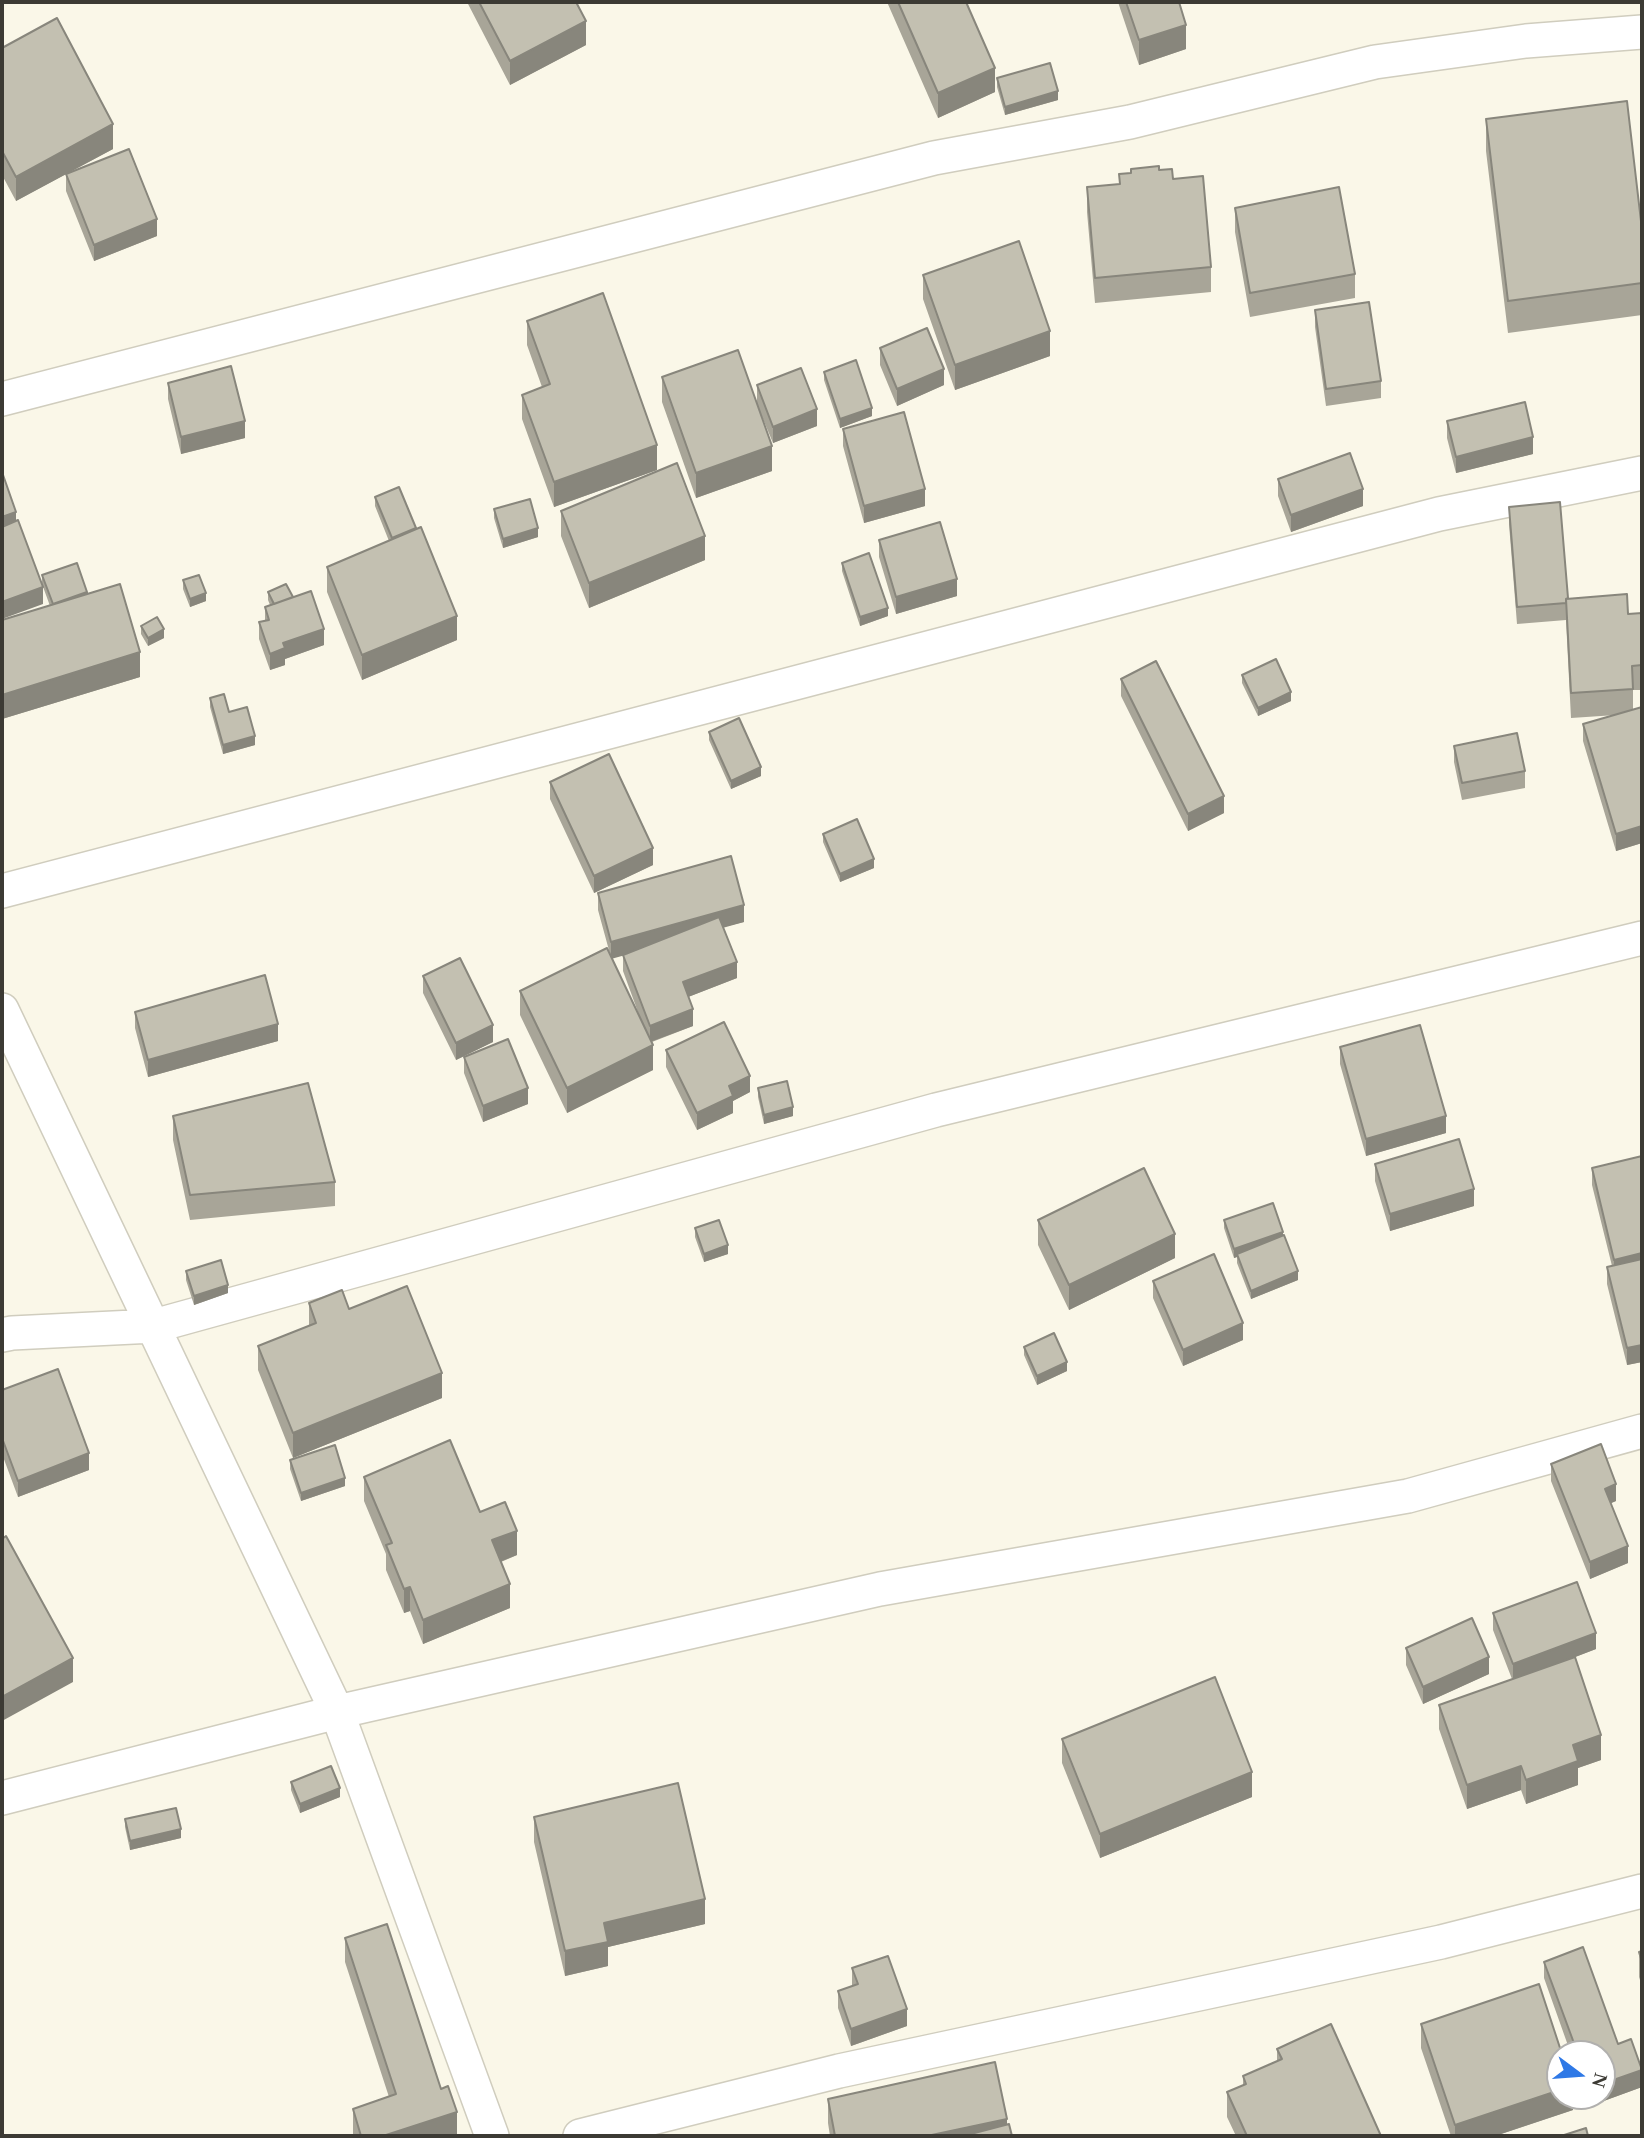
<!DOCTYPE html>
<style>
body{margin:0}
#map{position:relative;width:1644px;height:2138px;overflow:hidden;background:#faf7e8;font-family:"Times New Roman",serif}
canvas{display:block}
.frame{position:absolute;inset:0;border:4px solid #3c3a34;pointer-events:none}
.north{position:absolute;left:1546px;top:2040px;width:70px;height:70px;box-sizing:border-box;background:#fff;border:2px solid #b1b0ae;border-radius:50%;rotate:106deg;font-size:19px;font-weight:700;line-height:28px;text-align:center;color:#3c3a34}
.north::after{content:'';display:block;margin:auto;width:24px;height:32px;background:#2f79e6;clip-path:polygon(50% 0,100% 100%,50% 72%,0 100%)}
</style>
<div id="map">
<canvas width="1644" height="2138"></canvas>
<div class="frame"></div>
<div class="north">N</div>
</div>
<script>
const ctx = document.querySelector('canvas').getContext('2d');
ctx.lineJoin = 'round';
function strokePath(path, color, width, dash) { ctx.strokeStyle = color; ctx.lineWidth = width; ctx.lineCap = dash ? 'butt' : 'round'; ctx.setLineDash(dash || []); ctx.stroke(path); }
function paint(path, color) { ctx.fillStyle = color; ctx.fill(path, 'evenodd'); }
const street = new Path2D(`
 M2,399l932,-241 196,-36 245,-60 151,-21 116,-9
 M2,891l1437,-377 203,-41
 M2,1010l335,702 155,424
 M2,1335l10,-2 142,-7 782,-216 706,-172
 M2,1798l335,-86 543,-123 528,-93 234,-65
 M580,2136l259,-65 602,-129 201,-51`);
const wall = new Path2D(`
 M467,2h109l10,43 -76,40z
 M887,2h79l29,90 -57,26z
 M1118,2h61l7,47 -47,16z
 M2,48l111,101 -45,24 89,63 -63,25 -28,-70v-17l-50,27 -14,-26z
 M997,78l61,22 -53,15 -8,-28z
 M1486,119l156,111v85l-134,18 -22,-182z
 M1159,170l14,9 38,88v25l-116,11 -8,-91v-25l32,-3v-10z
 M1235,208l120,66v24l-105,19 -15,-85z
 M923,275l127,81 -95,34 -32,-91z
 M1315,310l66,71v17l-55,8 -11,-79z
 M527,321l130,149 -103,37 -32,-88v-24l20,-8 -15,-42z
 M880,348l64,37 -47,21 -17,-41z
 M824,372l48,44 -32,12 -16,-48z
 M662,377l95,25v-17l60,41 -44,17 -15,-36 14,64 -76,27 -34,-96z
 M168,383l77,55 -64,16 -13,-55z
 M1447,421l86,33 -77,19 -9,-35z
 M843,429l82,77 -61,17 -21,-77z
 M1278,479l85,27 -72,26 -13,-36z
 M375,497l41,33 41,110 -95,40 -35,-88v-25l62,-26 -14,-35z
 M1509,507l59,91 60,16 14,-1v77h-9v20l9,-3v136l-26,8 -33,-110v-17l33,-9 -45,3 -5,-98 -49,4 -8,-100z
 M494,509l44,28 -35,11 -9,-30z
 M561,511l144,49 -116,48 -28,-72z
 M879,540l78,56 -61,18 -17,-57z
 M842,563l46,53 -28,10 -18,-55z
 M42,575l45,19 53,83 -138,42v-99l48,-14 -8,-22z
 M183,580l23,21 -16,6 -7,-18z
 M268,592l25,5 31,48 -39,14v6l-15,5 -11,-31v-17l6,-1v-14l5,-2 -2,-5z
 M141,626l23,12 -16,8 -7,-12z
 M1242,675l49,26 -33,15 -16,-33z
 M1121,679l103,134 -36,18 -67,-135z
 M210,698l19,14 26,33 -32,9 -13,-47z
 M709,732l52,44 -30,13 -22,-49z
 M1454,746l71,25v17l-63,12 -8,-38z
 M550,782l103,83 -59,28 -44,-94z
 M823,834l51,34 -34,14 -17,-40z
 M598,893l146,29 -21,5 14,51 -49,19 5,29 -41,16 1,28 -86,43 -47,-98v-24l90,-37 -12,-44zM623,955v16l19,52 -30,-65z
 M423,976l70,66 -37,18 -33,-67z
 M135,1012l143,29 -130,36 -13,-49z
 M1340,1047l106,86 -80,23 -26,-92z
 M666,1050l84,42 -17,9v12l-36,17 -31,-63z
 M464,1057l64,47 -45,18 -19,-49z
 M758,1088l35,28 -29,8 -6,-27z
 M173,1116l162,66v24l-145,14 -17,-80z
 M1642,1156v206l-15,3 -20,-81v-17l5,-1 -20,-81v-17z
 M1375,1164l99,42 -84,25 -15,-50z
 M1038,1220l137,38 -106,52 -31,-65z
 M1224,1220l59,15 15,45 -47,19 -14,-36v-6l-3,1 -10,-30z
 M695,1228l33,26 -24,8 -9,-25z
 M186,1271l42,22 -34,12 -8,-25z
 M1153,1281l90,59 -60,26 -30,-68z
 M309,1303l40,6 93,89 -149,60 -35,-88v-24l51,-20z
 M1024,1347l43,24 -30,14 -13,-30z
 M2,1390l87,80 -71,27 -16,-43z
 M290,1460l55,26 -44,15 -11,-32z
 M1551,1464l65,37 -6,2 18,60 -38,16 -39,-98z
 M364,1477l116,35 37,43 -16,7 9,46 -87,36 -13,-33 -6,2 -18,-43v-16l-22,-53z
 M1493,1613l103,36 -21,8 26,103 -23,8v17l-52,19 -5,-14 -54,19 -28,-80v-24l73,-26 -19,-49z
 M1406,1648l83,26 -66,30 -17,-39z
 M1062,1739l190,58 -152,61 -38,-95z
 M291,1782l49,15 -40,16 -9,-23z
 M534,1817l171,107 -97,23v19l-43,10 -31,-134z
 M125,1819l56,19 -51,12 -5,-23z
 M345,1938l112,198h-104v-27l36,-12 -44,-135z
 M1642,1951v35l-3,-9v-25z
 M1544,1962l74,82 24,43 -52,19 -3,-10h15v-42h-31l-27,-76z
 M852,1968l55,58 -56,20 -13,-38v-17l14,-5z
 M1421,2024l152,72v14l-78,26h-44l-30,-88z
 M1277,2049l104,87h-145l-9,-19v-25l16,-7v-9l34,-15z
 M828,2099l179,26 5,11h-182l-2,-13z`);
const shadedWall = new Path2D(`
 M586,21v24l-76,40v-24z
 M1186,25v24l-47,16v-25z
 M995,68v24l-57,26v-25z
 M1058,91v9l-53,15v-8z
 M113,124v25l-97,52v-24z
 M157,219v17l-63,25v-16z
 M1050,331v25l-95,34v-25z
 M944,369v16l-47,21v-17z
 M872,408v8l-32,12v-9z
 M817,409v17l-44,17v-16z
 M245,421v17l-64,16v-17z
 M1533,437v17l-77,19v-16z
 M657,445v25l-103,37v-25z
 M772,446v25l-76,27v-25z
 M925,489v17l-61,17v-17z
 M1363,489v17l-72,26v-17z
 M16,512v17l-14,5v-17z
 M538,528v9l-35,11v-9z
 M705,536v24l-116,48v-25z
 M957,579v17l-61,18v-17z
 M43,587v17l-41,15v-17z
 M87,592v8l-34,4z
 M206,593v8l-16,6v-8z
 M888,608v8l-28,10v-9z
 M457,616v24l-95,40v-25z
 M164,629v9l-16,8v-8z
 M324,629v16l-39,14v6l-15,5v-16l13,-11z
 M140,652v25l-138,42v-24z
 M1291,692v9l-33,15v-8z
 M255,736v9l-32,9v-9z
 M761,767v9l-30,13v-8z
 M1224,796v17l-36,18v-17z
 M1642,826v17l-26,8v-17z
 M653,848v17l-59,28v-17z
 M874,859v9l-34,14v-8z
 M744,905v17l-133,37v-17z
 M737,962v16l-54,21v-17z
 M693,1009v17l-43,16v-16z
 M278,1024v17l-130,36v-17z
 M493,1025v17l-37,18v-17z
 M653,1045v25l-86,43v-25z
 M750,1076v16l-17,9v12l-36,17v-17l32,-27z
 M528,1088v16l-45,18v-16z
 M793,1107v9l-29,8v-9z
 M1446,1116v17l-80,23v-17z
 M1474,1189v17l-84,25v-17z
 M1283,1232v9l-46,13v3l-3,1v-9z
 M1175,1234v24l-106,52v-25z
 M728,1245v9l-24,8v-8z
 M1642,1253v17l-28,7v-17z
 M1298,1271v9l-47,19v-8z
 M228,1285v8l-34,12v-9z
 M1243,1323v17l-60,26v-16z
 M1642,1345v17l-15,3v-17z
 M1067,1362v9l-30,14v-9z
 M442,1373v25l-149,60v-25z
 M89,1453v17l-71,27v-16z
 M345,1478v8l-44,15v-8z
 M1616,1484v17l-11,5v-17z
 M517,1531v24l-25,10v-25z
 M1628,1546v17l-38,16v-17z
 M510,1584v24l-87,36v-24z
 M410,1587v24l-6,2v-24z
 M1596,1633v16l-83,32v-17z
 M1489,1657v17l-66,30v-17z
 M73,1658v24l-71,39v-24z
 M1601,1735v25l-23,8v17l-52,19v-24l47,-35z
 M1521,1766v24l-54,19v-24z
 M1252,1772v25l-152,61v-24z
 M340,1788v9l-40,16v-9z
 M181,1829v9l-51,12v-9z
 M705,1899v25l-97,23v19l-43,10v-25l39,-28z
 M907,2009v17l-56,20v-17z
 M1642,2070v17l-52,19v-10h12v-12z
 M1560,2090v6h13v14l-78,26h-40v-11z
 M457,2112v24h-74z
 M1007,2119v17h-80z`);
const building = new Path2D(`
 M479,2h97l10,19 -76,40z
 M898,2h68l29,66 -57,25z
 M1126,2h53l7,23 -47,15z
 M57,18l56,106 -97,53 -14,-26v-103z
 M1050,63l8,28 -53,16 -8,-29z
 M1627,101l15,129v53l-134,18 -22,-182z
 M129,149l28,70 -63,26 -28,-71z
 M1159,166v4l13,-1 1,10 30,-3 8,91 -116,11 -8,-91 33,-3 -1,-10 12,-1v-4z
 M1339,187l16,87 -105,19 -15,-85z
 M1019,241l31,90 -95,34 -32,-90z
 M603,293l54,152 -103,37 -32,-87 28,-11 -23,-63z
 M1369,302l12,79 -55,8 -11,-79z
 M927,328l17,41 -47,20 -17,-41z
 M738,350l34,96 -76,27 -34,-96z
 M856,360l16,48 -32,11 -16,-47z
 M231,366l14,55 -64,16 -13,-54z
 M801,368l16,41 -44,18 -16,-42z
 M1525,402l8,35 -77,20 -9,-36z
 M904,412l21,77 -61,17 -21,-77z
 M1350,453l13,36 -72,26 -13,-36z
 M677,463l28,73 -116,47 -28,-72z
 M2,472l14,40 -14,5z
 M399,487l17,41 -24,10 -17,-41z
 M530,499l8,29 -35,11 -9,-30z
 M1560,502l8,96 -2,1v4l-49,4 -8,-100z
 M18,520l25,67 -41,15v-75z
 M940,522l17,57 -61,18 -17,-57z
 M421,527l36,89 -95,39 -35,-88z
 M869,553l19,55 -28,9 -18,-54z
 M77,563l10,29 -34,12 -11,-29z
 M199,575l7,18 -16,6 -7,-19z
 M120,584l20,68 -138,43v-75z
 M286,584l7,13 -19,7 -6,-12z
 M311,591l13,38 -41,14 2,5 -15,6 -11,-32 10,-2 -4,-13z
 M1627,594l1,20 14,-1v52l-10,1 1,23 -62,4 -5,-94z
 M157,617l7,12 -16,9 -7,-12z
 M1276,659l15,33 -33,16 -16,-33z
 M1156,661l68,135 -36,18 -67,-135z
 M224,694l5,18 18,-5 8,29 -32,9 -13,-47z
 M1642,707v119l-26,8 -33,-110z
 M739,718l22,49 -30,14 -22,-49z
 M1517,733l8,38 -63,12 -8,-37z
 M609,754l44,94 -59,28 -44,-94z
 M857,819l17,40 -34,15 -17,-40z
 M731,856l13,49 -133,37 -13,-49z
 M719,917l18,45 -54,20 10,27 -43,17 -27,-71z
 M607,948l46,97 -86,43 -47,-97z
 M460,958l33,67 -37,18 -33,-67z
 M265,975l13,49 -130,36 -13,-48z
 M724,1022l26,54 -21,10 4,10 -36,17 -31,-63z
 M1420,1025l26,91 -80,23 -26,-92z
 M508,1039l20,49 -45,18 -19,-49z
 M787,1081l6,26 -29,8 -6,-27z
 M308,1083l27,99 -145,13 -17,-79z
 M1459,1139l15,50 -84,25 -15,-50z
 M1642,1156v97l-28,7 -22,-92z
 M1144,1168l31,66 -106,51 -31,-65z
 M1273,1203l10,29 -49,17 -10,-29z
 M719,1220l9,25 -24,9 -9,-26z
 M1284,1235l14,36 -47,20 -14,-37z
 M1214,1254l29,69 -60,27 -30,-69z
 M1642,1259v86l-15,3 -20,-81z
 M221,1260l7,25 -34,11 -8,-25z
 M407,1286l35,87 -149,60 -35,-87 58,-23 -7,-20 33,-13 7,19z
 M1054,1333l13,29 -30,14 -13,-29z
 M58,1369l31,84 -71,28 -16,-43v-48z
 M450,1440l30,72 25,-10 12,29 -25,9 18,44 -87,36 -13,-33 -6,2 -18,-44 6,-2 -28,-66z
 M1601,1444l15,40 -11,5 23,57 -38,16 -39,-98z
 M335,1445l10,33 -44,15 -11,-33z
 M6,1536l67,122 -71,39v-158z
 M1577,1582l19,51 -83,31 -20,-51z
 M1472,1618l17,39 -66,30 -17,-39z
 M1575,1657l26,78 -28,10 5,16 -52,19 -5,-14 -54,19 -28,-80z
 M1215,1677l37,95 -152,62 -38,-95z
 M331,1766l9,22 -40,16 -9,-22z
 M678,1783l27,116 -101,24 4,19 -43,9 -31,-134z
 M176,1808l5,21 -51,12 -5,-22z
 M387,1924l54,165 7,-3 9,26 -74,24h-22l-8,-27 43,-15 -51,-156z
 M1583,1947l35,97 13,-5 11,31 -40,14v-30h-24l-34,-92z
 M1642,1951v11l-3,-10z
 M888,1956l19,53 -56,20 -13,-38 20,-7 -6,-16z
 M1539,1984l23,70h-2v36l-105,35 -34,-101z
 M1331,2024l50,112h-134l-20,-44 19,-8 -3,-8 39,-17 -5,-10z
 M995,2062l12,57 -80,17h-92l-7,-37z
 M1009,2124l3,12h-49z
 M1586,2128l2,8h-27z`);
strokePath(street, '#d0cdbe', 36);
strokePath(street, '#fff', 33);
paint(wall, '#a8a598');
paint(shadedWall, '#88867c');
paint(building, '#c3c0b1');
strokePath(building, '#88867c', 2);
</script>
